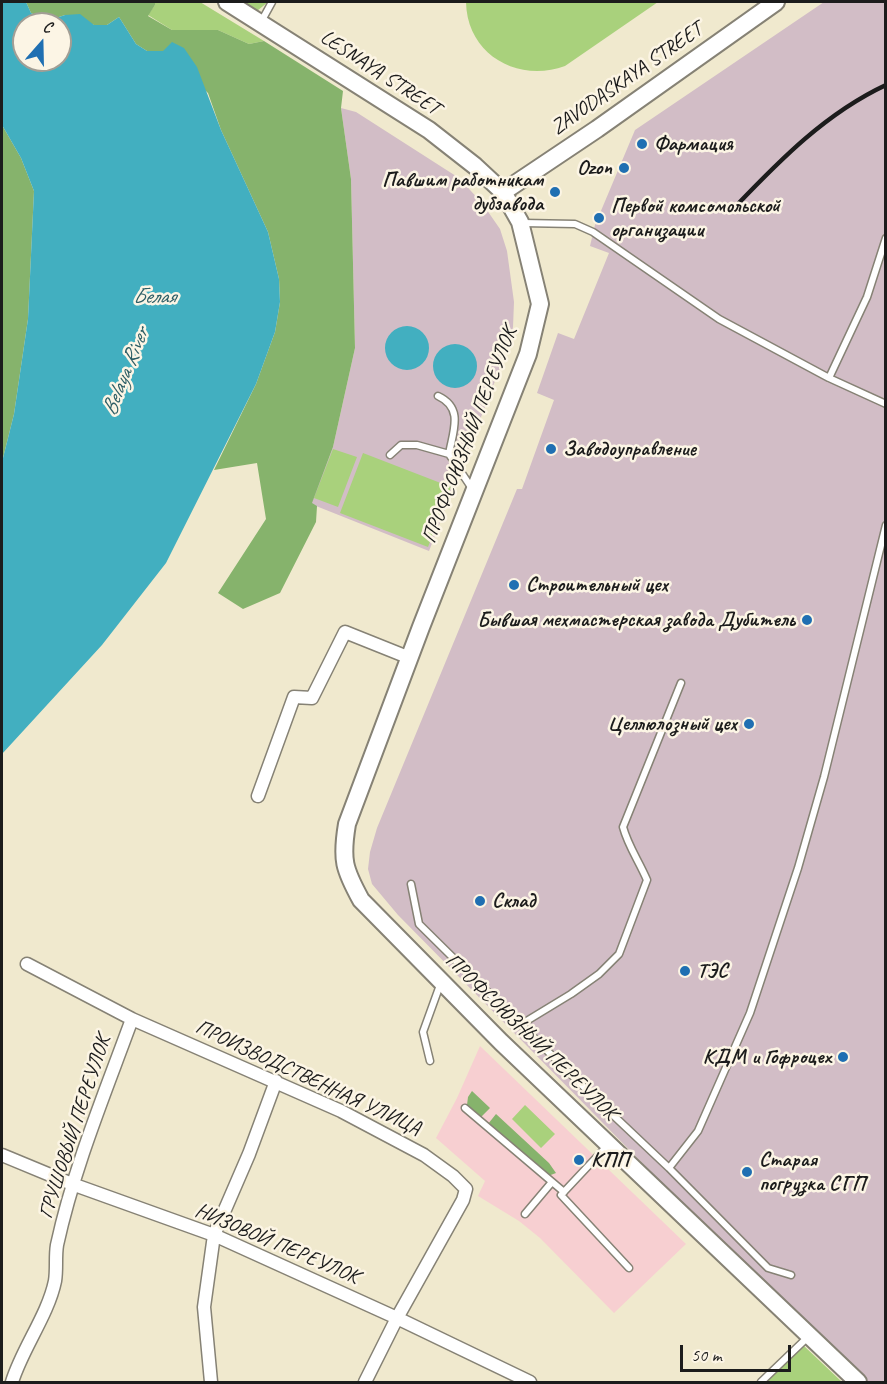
<!DOCTYPE html>
<meta charset="utf-8">
<style>
body{margin:0}
#map{position:relative;width:887px;height:1384px;overflow:hidden;background:#f0e9ce;font-family:Caveat,sans-serif}
canvas{display:block}
.frame{position:absolute;inset:0;border:3px solid #1c1c1c;pointer-events:none}
.north{position:absolute;left:12px;top:12px;width:60px;height:60px;box-sizing:border-box;background:#fcf5e5;border:2px solid #a29e95;border-radius:50%;rotate:20deg;font-size:16px;font-weight:700;line-height:24px;text-align:center;color:#1c1c1c}
.north::after{content:'';display:block;margin:auto;width:21px;height:27px;background:#1f6fb2;clip-path:polygon(50% 0,100% 100%,50% 72%,0 100%)}
.scale{position:absolute;left:680px;top:1345px;width:111px;height:27px;box-sizing:border-box;border:3px solid #1c1c1c;border-top:0;padding-left:8px;font-size:18px;line-height:21px;white-space:nowrap;color:#1c1c1c;-webkit-text-stroke:4px #fcf5e5;paint-order:stroke}
</style>
<div id="map">
<canvas width="887" height="1384"></canvas>
<div class="frame"></div>
<div class="north">С</div>
<div class="scale">50 m</div>
</div>
<script>
const ctx = document.querySelector('canvas').getContext('2d');
ctx.lineJoin = 'round';
function paint(path, color) { ctx.fillStyle = color; ctx.fill(path, 'evenodd'); }
function strokePath(path, color, width, dash) { ctx.strokeStyle = color; ctx.lineWidth = width; ctx.lineCap = dash ? 'butt' : 'round'; ctx.setLineDash(dash || []); ctx.stroke(path); }
function write(font, color, halo, rows, align = 'center') {
  ctx.font = font + ' Caveat,sans-serif'; ctx.lineWidth = 5; ctx.setLineDash([]); ctx.textBaseline = 'middle'; ctx.strokeStyle = halo; ctx.fillStyle = color; for (const [text, x, y, turn = 0] of rows) {
    ctx.save(); ctx.translate(x, y); ctx.rotate((+turn || 0) * Math.PI / 180); ctx.textAlign = isNaN(turn) ? turn : align; if (halo) ctx.strokeText(text, 0, 0); ctx.fillText(text, 0, 0); ctx.restore();
  }
}
const built = new Path2D(`
 M480,1046l206,198 -72,69 -74,-75 -21,-17 -41,-25 7,-15 -49,-43 21,-40z`);
const industrial = new Path2D(`
 M824,2h61v1380h-27l-460,-467 -26,-31 -4,-15 2,-17 7,-24 140,-339h5l32,-89 -17,-7 21,-60 16,6 35,-86 -19,-7 5,-21 40,-95z
 M341,108l15,4 103,66 23,25 18,26 7,22 7,51 -1,25 -4,18 -80,206 -118,-47 22,-57 22,-99 -4,-169z`);
const green = new Path2D(`
 M155,2h45l64,39 -15,3 -31,-14h-46l-24,-15 7,-10z
 M241,2h27l-11,9z
 M466,2h192l-93,64c-47,17 -98,-11 -99,-64z
 M333,449l24,8 -19,50 -24,-9z
 M363,453l88,34 -23,60 -88,-34z
 M525,1105l30,29 -14,14 -29,-29z
 M804,1346l38,36h-76z`);
const forest = new Path2D(`
 M26,2h129v3l-7,11 24,14h46l31,14 15,-3 79,50 -2,17 10,71 4,169 -22,99 -21,56 5,3 -1,16 -36,71 -37,16 -25,-16 48,-74 -9,-56 -43,7 42,-86 19,-52 5,-30 -1,-23 -11,-47 -47,-102 -13,-37 -45,-42h-16l-11,-7 -17,-27 -12,8h-13l-29,-10 -18,6 -16,-8z
 M2,125l19,33 13,33 -6,128 -14,95 -12,48z
 M472,1091l18,17 -10,10 -13,-13 1,-8z
 M496,1114l53,49 7,10 -8,3 -60,-52z`);
const water = new Path2D(`
 M2,2h24l5,11 16,8 18,-6 15,-1 14,11h13l12,-8 17,27 11,7h16l9,-9 12,6 13,19 24,63 47,102 11,47 1,23 -5,30 -19,52 -90,179 -64,82 -100,109v-292l12,-48 14,-95 6,-128 -13,-33 -19,-33zM24,24h36v36h-36z
 M385 348a22 22 0 1 1 44 0a22 22 0 1 1-44 0Z
 M433 366a22 22 0 1 1 44 0a22 22 0 1 1-44 0Z`);
const service = new Path2D(`
 M261,22l11,-20
 M523,223l52,1 18,8 126,87 110,59 57,26
 M829,378l38,-81 19,-59
 M438,396c26,12 15,35 11,58
 M390,455l11,-10h16l32,9 24,36
 M411,884l8,40 176,174 74,70 99,100 23,7
 M520,1025l51,-31 28,-20 20,-20 28,-74c-8,-19 -19,-34 -24,-53l58,-144
 M430,1061l-7,-29 17,-47
 M465,1108l99,84
 M607,1146l-46,49 68,73
 M669,1168l29,-37 52,-118 48,-145 26,-91 62,-252
 M525,1214l27,-32
 M761,1382l48,-46`);
const minor = new Path2D(`
 M258,796l36,-99 18,1 33,-66 65,26
 M27,964l105,55 209,92 83,44 29,21 13,13 -3,11 -66,118 -32,64
 M2,1155l70,29 142,51 183,83 133,64
 M12,1382c10,-33 36,-67 43,-101 2,-12 0,-24 2,-36 17,-78 48,-152 75,-226
 M211,1382l-7,-75 10,-72 35,-81 27,-73`);
const secondary = new Path2D(`
 M227,2l202,128 46,36 28,26 17,30 20,82 -12,50 -107,273 -74,197c-6,36 -3,45 14,76l140,142 357,340
 M503,192l94,-63 179,-127`);
const rail = new Path2D(`
 M735,207c45,-47 91,-94 151,-122`);
const markers = [
 [642,144,6,"#1f6fb2"],
 [624,168,6,"#1f6fb2"],
 [555,192,6,"#1f6fb2"],
 [599,218,6,"#1f6fb2"],
 [551,449,6,"#1f6fb2"],
 [514,585,6,"#1f6fb2"],
 [807,620,6,"#1f6fb2"],
 [749,724,6,"#1f6fb2"],
 [480,901,6,"#1f6fb2"],
 [685,971,6,"#1f6fb2"],
 [843,1057,6,"#1f6fb2"],
 [579,1160,6,"#1f6fb2"],
 [747,1172,6,"#1f6fb2"]
];
const streetNames = [
 ["LESNAYA STREET",380,73,33],
 ["ZAVODASKAYA STREET",627,79,-35],
 ["ПРОФСОЮЗНЫЙ ПЕРЕУЛОК",470,435,-69],
 ["ПРОФСОЮЗНЫЙ ПЕРЕУЛОК",531,1037,44],
 ["ПРОИЗВОДСТВЕННАЯ УЛИЦА",308,1078,25],
 ["ГРУШОВЫЙ ПЕРЕУЛОК",75,1127,-72],
 ["НИЗОВОЙ ПЕРЕУЛОК",277,1244,23]
];
const poiNames = [
 ["Фармация",654,144],
 ["Ozon",612,168,"right"],
 ["Павшим работникам",543,180,"right"],
 ["дубзавода",543,204,"right"],
 ["Первой комсомольской",611,206],
 ["организации",611,230],
 ["Заводоуправление",563,449],
 ["Строительный цех",526,585],
 ["Бывшая мехмастерская завода Дубитель",795,620,"right"],
 ["Целлюлозный цех",737,724,"right"],
 ["Склад",492,901],
 ["ТЭС",697,971],
 ["КДМ и Гофроцех",831,1057,"right"],
 ["КПП",591,1160],
 ["Старая",759,1160],
 ["погрузка СГП",759,1184]
];
const waterNames = [
 ["Белая",154,297],
 ["Belaya River",126,372,-68]
];
paint(built, '#f7cfd1');
paint(industrial, '#d2bdc6');
paint(green, '#a9d17c');
paint(forest, '#86b36c');
paint(water, '#42afc0');
strokePath(service, '#868275', 9);
strokePath(minor, '#868275', 15);
strokePath(secondary, '#868275', 20);
strokePath(service, '#fff', 6);
strokePath(minor, '#fff', 12);
strokePath(secondary, '#fff', 16);
strokePath(rail, '#1c1c1c', 4.5);
for (const [x, y, r, color] of markers) { const dot = new Path2D(); dot.arc(x, y, r, 0, 2 * Math.PI); ctx.fillStyle = color; ctx.fill(dot); strokePath(dot, '#fcf5e5', 2); }
write('21px', '#1c1c1c', '#fcf5e5', streetNames);
write('bold 21px', '#1c1c1c', '#fcf5e5', poiNames, 'left');
write('italic 22px', '#2d5e66', '#fcf5e5', waterNames);
</script>
